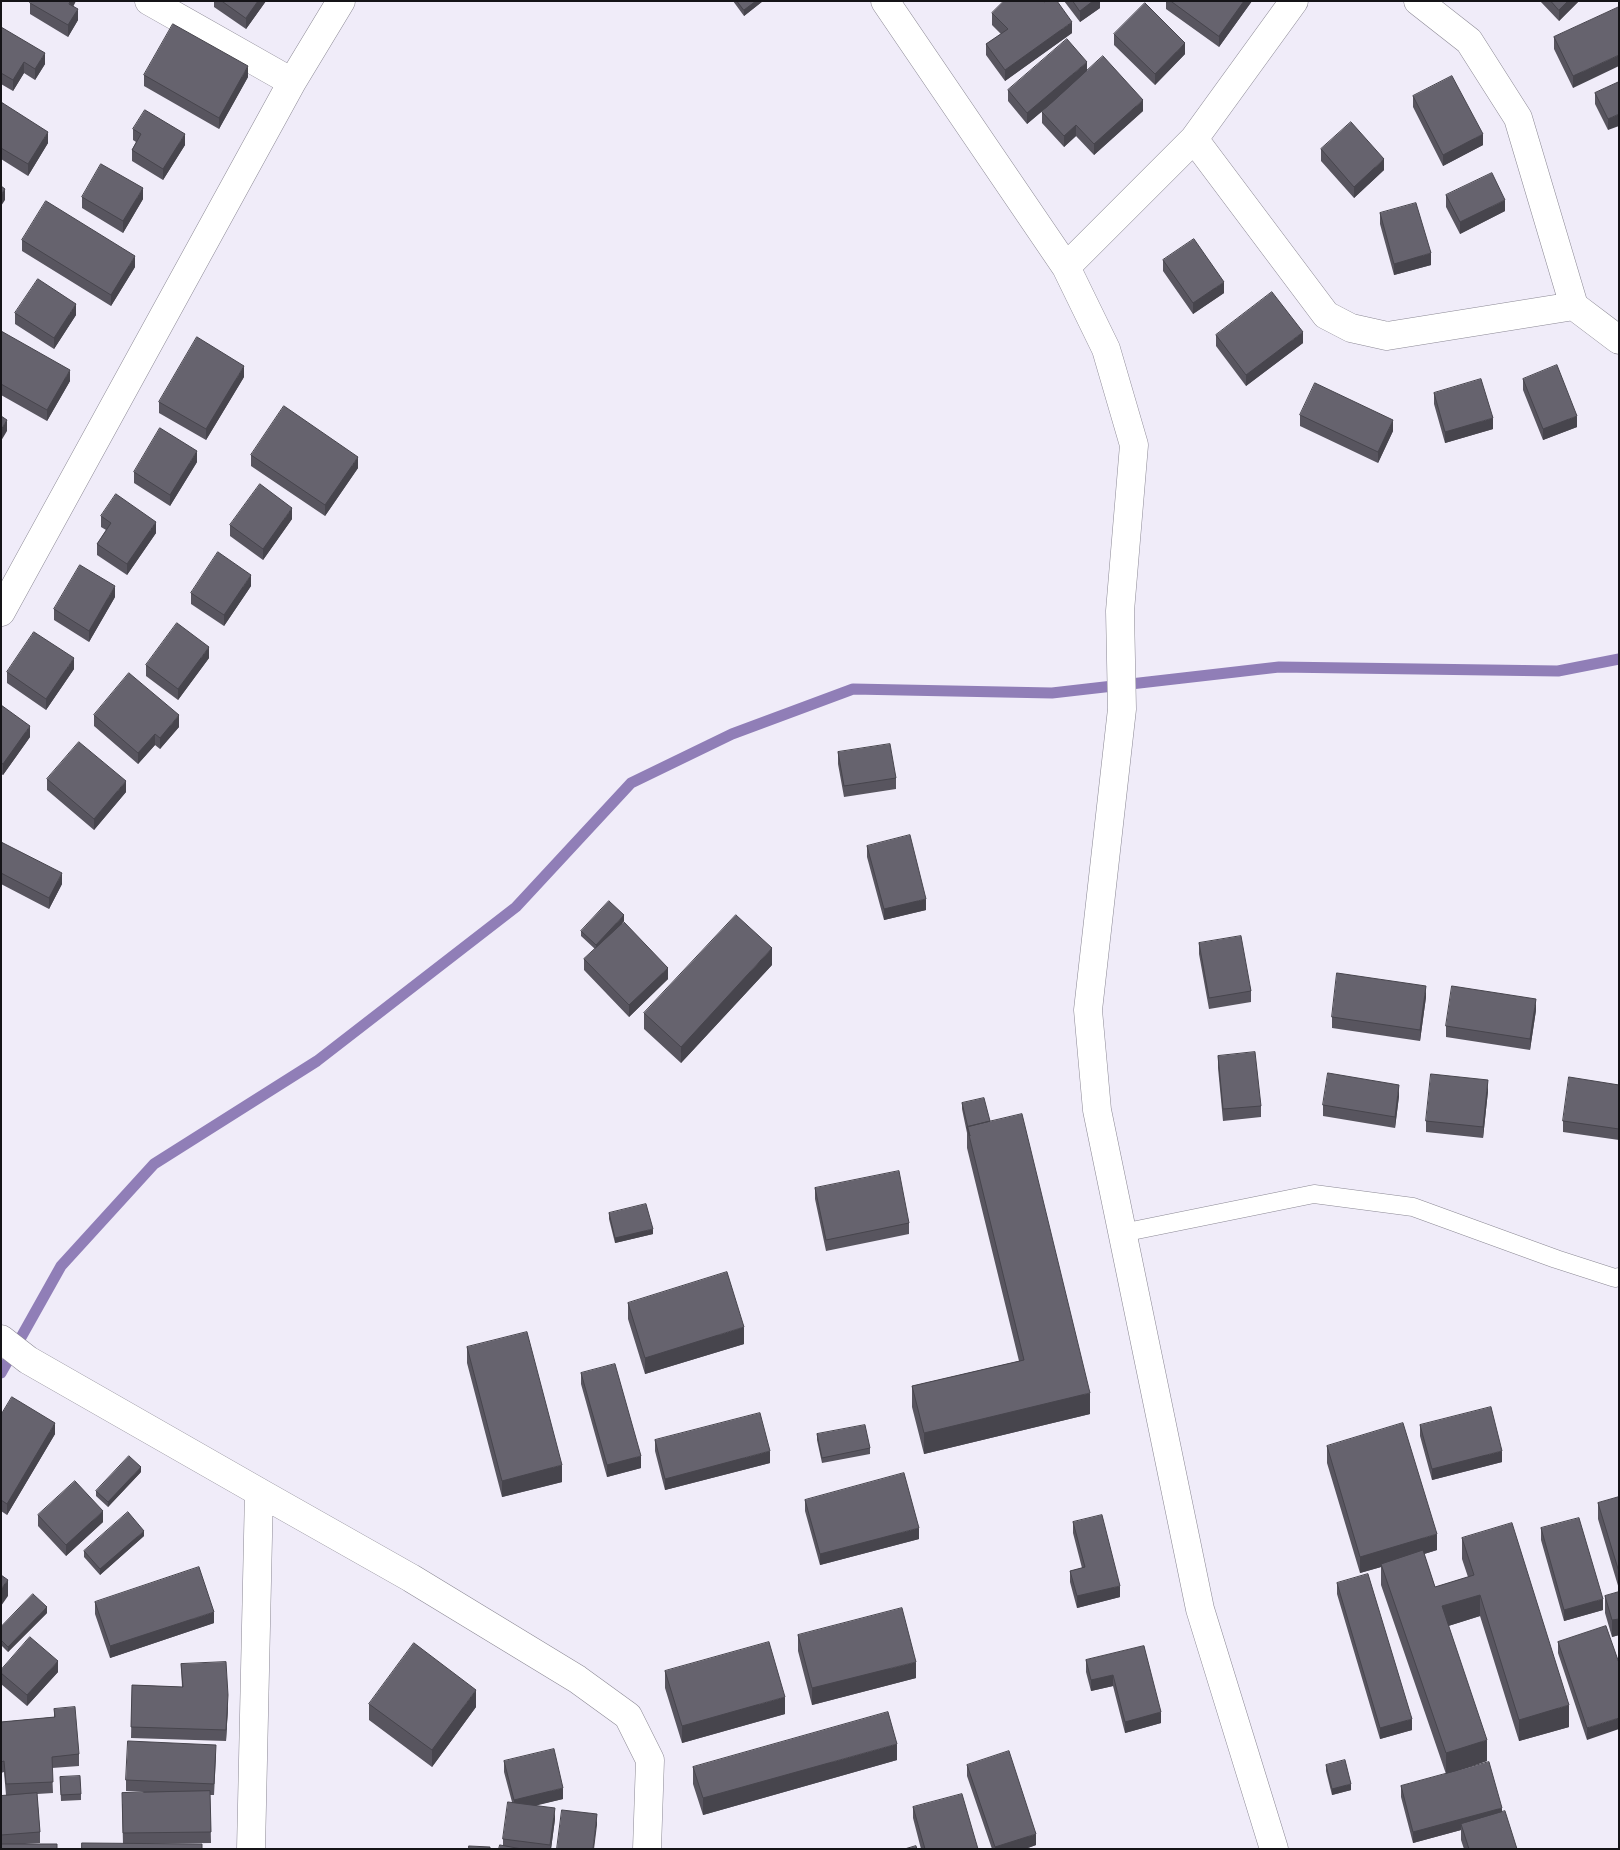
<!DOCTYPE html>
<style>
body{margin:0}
#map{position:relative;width:1620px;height:1850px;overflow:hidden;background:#f0ecf9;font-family:Barlow,sans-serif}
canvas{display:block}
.frame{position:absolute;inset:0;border:2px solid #151418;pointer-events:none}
</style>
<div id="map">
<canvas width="1620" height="1850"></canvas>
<div class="frame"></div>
</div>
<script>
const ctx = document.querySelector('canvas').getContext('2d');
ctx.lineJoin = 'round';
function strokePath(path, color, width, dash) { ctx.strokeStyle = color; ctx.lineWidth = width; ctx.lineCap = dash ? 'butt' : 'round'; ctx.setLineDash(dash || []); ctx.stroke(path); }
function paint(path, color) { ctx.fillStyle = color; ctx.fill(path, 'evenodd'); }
const stream = new Path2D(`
 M1,1373l60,-107 93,-102 163,-103 199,-154 115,-124 101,-49 121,-45 199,4 227,-26 279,4 61,-12`);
const lane = new Path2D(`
 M1122,1233l192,-39 99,13 143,52 59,19 4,-1`);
const street = new Path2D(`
 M149,1l143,81
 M885,1l181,266 40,82 28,96 -14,166 2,98 -34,301 9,100 103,499 74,240
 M1418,1l51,40 49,77 56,188 45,34
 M1194,139l132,176 25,13 36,8 187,-30
 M1066,267l128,-128 100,-138
 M1,612l291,-530 49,-81
 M1,1339l27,21 231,132 -8,357
 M259,1492l152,86 166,101 51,37 22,44 -3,89`);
const wall = new Path2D(`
 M214,1h52l-20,28 -32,-22z
 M733,1h30l-19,15z
 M1064,1h36v7l-20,14z
 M1166,1h86l-33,46 -53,-38z
 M1540,1h39l-20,20z
 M30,3l44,3 4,14 -10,17 -38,-23z
 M1619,7l-46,81 -19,-39v-12z
 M992,13l80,20 -67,48 -19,-26v-11l15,-10 -9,-9z
 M1,27l44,37 -10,16 -11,-7 -11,18 -12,-7z
 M1114,34l71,20 -30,31 -41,-40z
 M1087,71l56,40 -49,44 -18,-19 -12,11 -22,-24v-11l10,-9 -25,21 -19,-23v-11z
 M144,75l104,2 -29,52 -75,-43z
 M1619,82l-11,48 -13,-26v-11z
 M1413,96l70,49 -40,21 -30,-59z
 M1,102l47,41 -20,33 -27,-17z
 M133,129l52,16 -22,35 -31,-19v-11l4,-8 -3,-2z
 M1321,149l63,21 -30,28 -33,-37z
 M1446,195l59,16 -45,23 -14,-27z
 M82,197l61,2 -20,34 -41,-25z
 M1380,213l51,52 -37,10 -14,-51z
 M22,240l113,27 -24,39 -89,-55z
 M1163,260l61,33 -31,21 -30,-43z
 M15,313l61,2 -22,34 -39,-25z
 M1,331l69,50 -23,40 -46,-26z
 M1216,335l87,8 -57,43 -30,-40z
 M244,377l-38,63 -47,-27v-11z
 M1523,379l54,48 -34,13 -20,-50z
 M1434,393l59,36 -48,14 -11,-39z
 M1300,415l93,16 -15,32 -78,-37z
 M251,455l107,13 -33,48 -74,-50z
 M197,462l-27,44 -36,-23v-11z
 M101,516l55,17 -29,42 -30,-20v-11l9,-14 -5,-3z
 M292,519l-29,41 -33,-24v-11z
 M251,586l-27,40 -33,-22v-11z
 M115,597l-26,45 -35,-22v-11z
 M209,658l-31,42 -32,-24v-11z
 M74,669l-28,41 -39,-27v-11z
 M1,705l29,32 -27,38 -2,-1z
 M94,715l85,12 -19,22 -5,-4 -17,19 -44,-38z
 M838,752l58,26v11l-52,8 -6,-33z
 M47,779l79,13 -32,38 -47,-40z
 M1,842l61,42 -13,25 -48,-25z
 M867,846l59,64 -42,10 -17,-63z
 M624,921l-2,2 46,56 -39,38 -45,-47v-11l11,-10 -14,-13v-5z
 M1199,943l52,48v11l-42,7 -10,-55z
 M772,965l-91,98 -37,-34v-16z
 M1426,997l-6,44 -88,-13v-11z
 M1536,1010l-6,40 -84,-13v-11z
 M1218,1056l43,50v11l-38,4 -5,-53z
 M1619,1085v55l-56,-8v-11z
 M1488,1091l-5,47 -57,-6v-11z
 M1399,1096l-4,32 -72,-12v-11z
 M962,1103l28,18 100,293 -166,40 -12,-47v-21l107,-25 -52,-213v-15l-5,-24z
 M815,1188l94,35v11l-83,17 -11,-52z
 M609,1213l44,21 -38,9 -6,-24z
 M628,1303l116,41 -99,30 -17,-55z
 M467,1347l95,135 -60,15 -35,-134z
 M581,1373l60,95 -34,9 -26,-93z
 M1,1415l54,19 -48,81 -6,-4z
 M1420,1425l82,37 -70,18 -12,-44z
 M817,1434l53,14v6l-48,9 -5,-23z
 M655,1440l115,23 -105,27 -10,-39z
 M1327,1446l110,104 -13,4 11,33 33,-10 -6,-18v-21l107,189 -50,14 -39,-125 -32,10 39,135 -31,10 46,41 15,37h-53l-3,-9v-10l-48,13 -12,-46v-11l45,-12 -65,-189v-18l-21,6 -33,-110z
 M141,1472l-33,35 -12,-11v-5z
 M1619,1497v92l-21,-70v-16z
 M805,1500l114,39 -99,26 -15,-54z
 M38,1515l65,7 -37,34 -28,-30z
 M1073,1522l47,75 -43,11 -7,-26v-11l12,-3 -9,-35z
 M1541,1528l62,82 -39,11 -23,-81z
 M144,1536l-44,39 -16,-18v-6z
 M1337,1583l75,147 -32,9 -43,-145z
 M1619,1592v43l-7,2 -7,-24v-17z
 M95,1602l119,21 -104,35 -15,-44z
 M47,1613l-39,39 -7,-7v-18z
 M1606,1626l-19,114 -29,-87v-11z
 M798,1635l118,43 -104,27 -14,-54z
 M1144,1646l17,77 -36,10 -12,-47 -22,5 -5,-19v-12z
 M181,1664l47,43 -2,34 -95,-3 1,-53 50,2z
 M1,1670l57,2 -31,34 -26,-22z
 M665,1671l120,43 -103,29 -17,-55z
 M369,1704l107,3 -44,60 -63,-47z
 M54,1709l25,45v12l-27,2 1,25 -16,1 3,38v11l-15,1 -24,5v-53l5,-1 -2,-23 -3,1v-51l53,-5z
 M216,1756l-2,39h-4l1,48 -88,1 -1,-40 22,-12 -18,-1v-11z
 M897,1760l-194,55 -10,-31v-17z
 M504,1761l59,38 -27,6 19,14 -4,30h-52l4,-4v-6l9,-37 -8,-30z
 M967,1765l69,80 -11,4h-33l-25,-73z
 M1326,1765l25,25 -19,5 -6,-24z
 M60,1777l21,17v6l-20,1z
 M913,1807l65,42h-57l-8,-31z`);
const shadedWall = new Path2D(`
 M70,1h6l-7,14v-11z
 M258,1h8l-20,28v-11z
 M756,1h7l-19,15v-6z
 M1093,1h7v7l-20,14v-11z
 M1244,1h8l-33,46v-11z
 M1568,1h11l-20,20v-11z
 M78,9v11l-10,17v-12z
 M1072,22v11l-67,48v-11z
 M1185,43v11l-30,31v-11z
 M45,53v11l-10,16v-11z
 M1619,55v11l-46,22v-12z
 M24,62v11l-11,18v-11z
 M1087,62v11l-60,51v-11z
 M248,66v11l-29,52v-11z
 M1143,100v11l-49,44v-11z
 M1619,114v12l-11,4v-11z
 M1076,125v11l-12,11v-11z
 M48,132v11l-20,33v-12z
 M185,134v11l-22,35v-11z
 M1483,134v11l-40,21v-11z
 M1384,159v11l-30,28v-11z
 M143,188v11l-20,34v-12z
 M5,189v11l-4,6v-11z
 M1505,200v11l-45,23v-12z
 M1431,253v12l-37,10v-11z
 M135,256v11l-24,39v-11z
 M1224,282v11l-31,21v-11z
 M76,304v11l-22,34v-11z
 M1303,332v11l-57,43v-11z
 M244,366v11l-38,63v-11z
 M70,370v11l-23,40v-11z
 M1577,416v11l-34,13v-11z
 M1493,418v11l-48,14v-11z
 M7,420v11l-6,10v-11z
 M1393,420v11l-15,32v-11z
 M197,451v11l-27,44v-11z
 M358,457v11l-33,48v-11z
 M292,508v11l-29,41v-11z
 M156,522v11l-29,42v-11z
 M251,575v11l-27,40v-11z
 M115,586v11l-26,45v-11z
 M209,647v11l-31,42v-11z
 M74,658v11l-28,41v-11z
 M179,715v12l-19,22v-11z
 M30,726v11l-27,38v-11z
 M155,734v11l-17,19v-11z
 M126,781v11l-32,38v-11z
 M62,873v11l-13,25v-11z
 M926,899v11l-42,10v-11z
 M624,915v6l-28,29v-5z
 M772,948v17l-91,98v-16z
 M668,968v11l-39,38v-12z
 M1426,986v11l-6,44v-11z
 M1536,999v11l-6,40v-11z
 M1488,1080v11l-5,47v-11z
 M1399,1085v11l-4,32v-11z
 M653,1229v5l-38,9v-5z
 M744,1327v17l-99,30v-16z
 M1090,1393v21l-166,40v-21z
 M55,1423v11l-48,81v-11z
 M770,1451v12l-105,27v-11z
 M1502,1451v11l-70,18v-11z
 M641,1456v12l-34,9v-12z
 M562,1465v17l-60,15v-16z
 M141,1467v5l-33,35v-5z
 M103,1511v11l-37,34v-11z
 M919,1528v11l-99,26v-11z
 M144,1531v5l-44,39v-6z
 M1437,1534v16l-55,17 -1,-3v3l-21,6v-16z
 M8,1580v16l-7,10v-17z
 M1120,1586v11l-43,11v-12z
 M1480,1595v21l-38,12v-22z
 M1603,1599v11l-39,11v-11z
 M47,1607v6l-39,39v-5z
 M214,1612v11l-104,35v-12z
 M1619,1619v16l-7,2v-17z
 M58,1661v11l-31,34v-11z
 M916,1662v16l-104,27v-17z
 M1113,1675v11l-22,5v-11z
 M476,1690v17l-44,60v-17z
 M228,1695v12l-2,34v-11z
 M785,1697v17l-103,29v-17z
 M1569,1705v22l-50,14v-21z
 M1161,1712v11l-36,10v-11z
 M1619,1718v11l-32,11v-12z
 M1412,1719v11l-32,9v-11z
 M1487,1740v21l-41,14v-22z
 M897,1744v16l-194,55v-17z
 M1351,1784v6l-19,5v-6z
 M563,1788v11l-49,12v-11z
 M555,1808v11l-4,30h-1z
 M1502,1808v11l-41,5v6l-48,13v-11z
 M597,1814v11l-3,24h-1z
 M1036,1834v11l-11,4h-30v-2z`);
const building = new Path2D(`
 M31,1h39l-1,3 9,5 -10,16 -38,-22z
 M222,1h36l-12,17z
 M737,1h19l-12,9z
 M1004,1h39l1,1 2,-1h11l15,21 -67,48 -19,-26 22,-15 -16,-16z
 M1073,1h20l-13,10z
 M1171,1h73l-25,35z
 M1551,1h17l-9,9z
 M1145,3l40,40 -30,31 -41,-40z
 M1619,7v48l-46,21 -19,-39z
 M173,24l75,42 -29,52 -75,-43z
 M1,27l44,26 -10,16 -11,-7 -11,18 -12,-7z
 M1067,39l20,23 -60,51 -19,-23z
 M1103,56l40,44 -49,44 -18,-19 -12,11 -22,-24z
 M1452,76l31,58 -40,21 -30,-59z
 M1619,82v32l-11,5 -13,-26z
 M1,102l47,30 -20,32 -27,-16z
 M145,110l40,24 -22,35 -31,-19 9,-16 -8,-5z
 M1351,122l33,37 -30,28 -33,-38z
 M101,164l42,24 -20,33 -41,-24z
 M1492,173l13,27 -45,22 -14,-27z
 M1,186l4,3 -4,6z
 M46,201l89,55 -24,39 -89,-55z
 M1416,203l15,50 -37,11 -14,-51z
 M1194,239l30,43 -31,21 -30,-43z
 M38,279l38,25 -22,34 -39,-25z
 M1272,292l31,40 -57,43 -30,-40z
 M1,331l69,39 -23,40 -46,-26z
 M197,337l47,29 -38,63 -47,-27z
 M1557,365l20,51 -34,13 -20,-50z
 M1481,379l12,39 -48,14 -11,-39z
 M1315,383l78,37 -15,32 -78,-37z
 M284,406l74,51 -33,48 -74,-50z
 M1,416l6,4 -6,10z
 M160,428l37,23 -27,44 -36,-23z
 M260,484l32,24 -29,41 -33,-24z
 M116,494l40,28 -29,42 -30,-20 14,-21 -10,-7z
 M218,552l33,23 -27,40 -33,-22z
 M80,565l35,21 -26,45 -35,-22z
 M177,623l32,24 -31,42 -32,-24z
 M34,632l40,26 -28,41 -39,-27z
 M129,673l50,42 -19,23 -5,-4 -17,19 -44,-38z
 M1,705l29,21 -27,38 -2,-1z
 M79,742l47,39 -32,38 -47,-40z
 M890,744l6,34 -52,8 -6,-34z
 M910,835l16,64 -42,10 -17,-63z
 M1,842l61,31 -13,25 -48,-25z
 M609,901l15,14 -28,30 -15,-14z
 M736,915l36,33 -91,99 -37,-34z
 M624,922l44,46 -39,37 -45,-46z
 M1241,936l10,55 -42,7 -10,-55z
 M1337,973l89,13 -6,44 -88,-13z
 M1452,986l84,13 -6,40 -84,-13z
 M1255,1052l6,54 -38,3 -5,-53z
 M1328,1073l71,12 -4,32 -72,-12z
 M1431,1074l57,6 -5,47 -57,-6z
 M1569,1077l50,8v44l-56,-8z
 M984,1098l6,23 -23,6 3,9 -8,-33z
 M1022,1114l68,279 -166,40 -12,-47 112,-26 -57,-233z
 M899,1171l10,52 -83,17 -11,-52z
 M646,1204l7,25 -38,9 -6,-25z
 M727,1272l17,55 -99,31 -17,-55z
 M527,1332l35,133 -60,16 -35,-134z
 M615,1364l26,92 -34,9 -26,-92z
 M12,1397l43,26 -48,81 -6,-4v-85z
 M1491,1407l11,44 -70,18 -12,-44z
 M760,1413l10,38 -105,28 -10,-39z
 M1403,1423l34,111 -77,23 -33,-111z
 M865,1425l5,23 -48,10 -5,-24z
 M129,1456l12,11 -33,35 -12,-11z
 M904,1473l15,55 -99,26 -15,-54z
 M75,1481l28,30 -37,34 -28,-30z
 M1619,1497v75l-21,-69z
 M128,1512l16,19 -44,38 -16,-18z
 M1102,1515l18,71 -43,10 -7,-25 15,-4 -12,-45z
 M1579,1518l24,81 -39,11 -23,-82z
 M1512,1523l57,182 -50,15 -39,-125 -38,11 45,134 -41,13 -65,-189 42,-14 12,37 39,-12 -12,-37z
 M199,1567l15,45 -104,34 -15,-44z
 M1368,1574l44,145 -32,9 -43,-145z
 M1,1575l7,5 -7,9z
 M1619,1592v27l-7,1 -7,-24z
 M33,1594l14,13 -39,40 -7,-7v-13z
 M902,1608l14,54 -104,26 -14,-53z
 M1606,1626l13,37v55l-32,10 -29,-86z
 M30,1637l28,24 -31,34 -26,-22v-3z
 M769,1642l16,55 -103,29 -17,-55z
 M414,1643l62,47 -44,60 -63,-46z
 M1144,1646l17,66 -36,10 -12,-47 -22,5 -5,-20z
 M226,1662l2,33 -2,35 -95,-3 1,-42 51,2 -2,-23z
 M75,1707l4,47 -27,3 1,25 -47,2 -2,-23 -3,1v-40l54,-5 -1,-8z
 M888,1712l9,32 -194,54 -10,-31z
 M128,1741l88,4 -2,39 -88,-4z
 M554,1749l9,39 -49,12 -10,-39z
 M1009,1751l27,83 -41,13 -28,-82z
 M1345,1760l6,24 -19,5 -6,-24z
 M1489,1762l13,46 -89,24 -12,-46z
 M80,1776l1,18 -20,1 -1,-18z
 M210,1791l1,41 -88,1 -1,-40z
 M37,1793l3,39 -39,3v-39z
 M962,1794l16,55h-53l-12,-42z
 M508,1802l47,6 -5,37 -47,-6z
 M562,1810l35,4 -4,35h-36z
 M1505,1811l12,38h-48l-8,-25z
 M82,1843l120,1v5h-120z
 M1,1844h56v5h-56z
 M500,1845l22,4h-23z
 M469,1846l21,1v2h-21z
 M916,1846l1,3h-12z`);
strokePath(stream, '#907eb7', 11);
strokePath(lane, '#8b8894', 19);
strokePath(street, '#8b8894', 29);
strokePath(lane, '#fff', 18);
strokePath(street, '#fff', 28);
paint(wall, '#58555f');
paint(shadedWall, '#47454d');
paint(building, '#66636e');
strokePath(building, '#47454d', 1);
</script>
